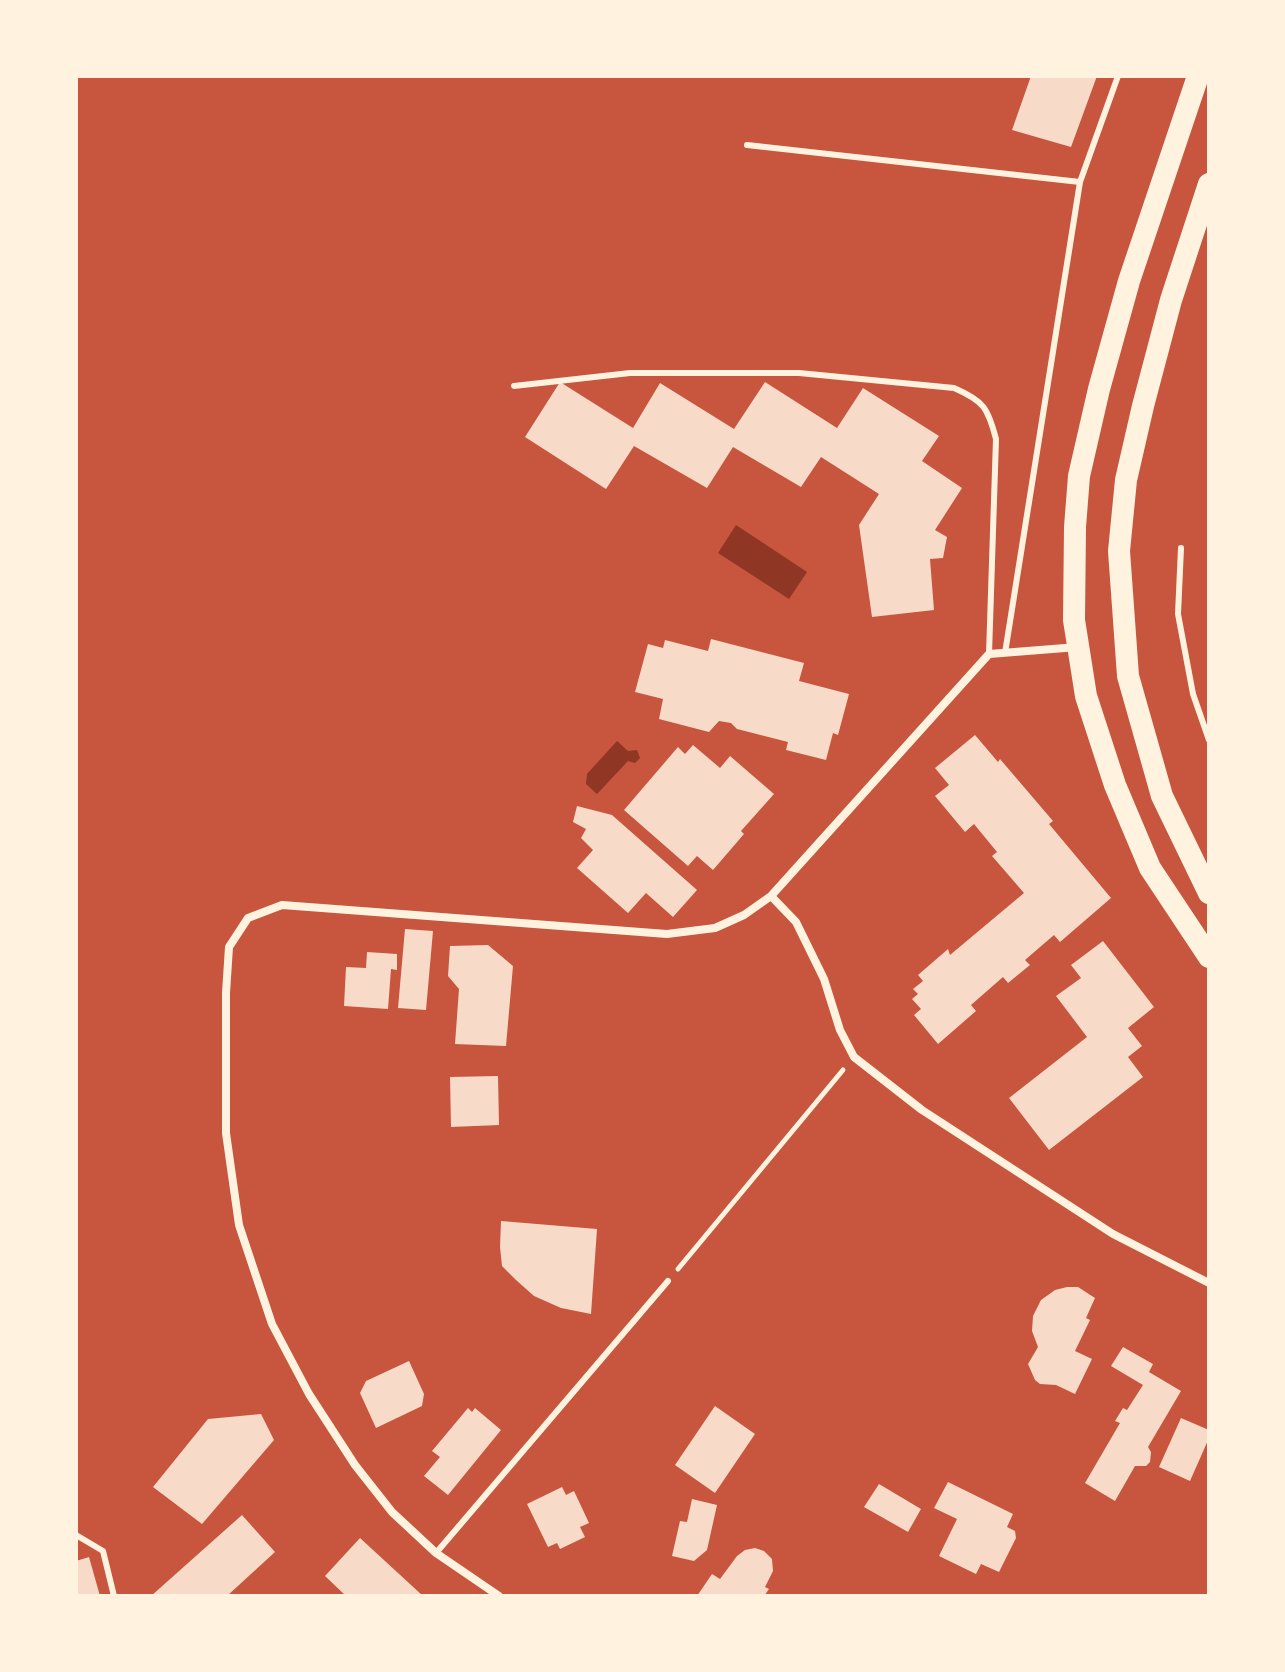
<!DOCTYPE html>
<style>
body{margin:0}
#map{position:relative;width:1285px;height:1672px;overflow:hidden;background:#c8553d;font-family:"Noto Sans",sans-serif}
canvas{display:block}
.frame{position:absolute;inset:0;border:78px solid #fff3e0;pointer-events:none}
</style>
<div id="map">
<canvas width="1285" height="1672"></canvas>
<div class="frame"></div>
</div>
<script>
const ctx = document.querySelector('canvas').getContext('2d');
ctx.lineJoin = 'round';
function paint(path, color) { ctx.fillStyle = color; ctx.fill(path, 'evenodd'); }
function strokePath(path, color, width, dash) { ctx.strokeStyle = color; ctx.lineWidth = width; ctx.lineCap = dash ? 'butt' : 'round'; ctx.setLineDash(dash || []); ctx.stroke(path); }
const water = new Path2D(`
 M736,525l71,47 -18,27 -71,-46z
 M617,741l11,10 9,-1 3,8 -5,5 -7,-2 -31,33 -11,-10 1,-10z`);
const building = new Path2D(`
 M1031,76h66l-26,71 -59,-17z
 M560,382l73,46 27,-45 74,46 31,-47 72,46 26,-40 76,48 -17,25 40,27 -27,42 12,7 -4,21 -13,1 4,51 -62,7 -13,-92 20,-31 -58,-37 -20,30 -68,-40 -26,41 -73,-42 -28,43 -81,-52z
 M711,639l93,24 -5,18 50,13 -11,41 -5,-2 -7,27 -40,-10 2,-8 -51,-13 -6,-6 -12,-2 -10,11 -50,-13 4,-20 -28,-7 13,-48 15,4 2,-8 43,11z
 M975,735l23,27 2,-3 53,62 -4,3 62,74 -51,44 -6,-7 -29,25 5,5 -22,18 -5,-6 -32,28 5,6 -38,33 -24,-29 7,-6 -9,-10 6,-5 -5,-5 10,-8 -5,-6 30,-26 2,6 74,-62 -32,-37 5,-4 -23,-28 -9,8 -30,-36 14,-11 -14,-17z
 M693,745l27,23 10,-12 44,38 -33,37 3,3 -31,36 -16,-14 -9,10 -64,-56 54,-63 7,7z
 M577,806l35,9 85,75 -24,27 -27,-24 -18,20 -51,-45 16,-18 -12,-12 5,-9 -13,-7z
 M405,929l28,2 -7,79 -28,-2z
 M1103,941l51,66 -26,21 14,18 -14,11 15,20 -94,73 -40,-52 78,-61 -31,-41 25,-18 -10,-13z
 M488,945l25,21 -7,80 -51,-2 4,-55 -11,-13 2,-30z
 M367,952l30,2v16l-6,-1 -3,40 -44,-3 2,-39 20,1z
 M498,1076l1,49 -48,2 -1,-50z
 M501,1221l96,8 -6,85 -30,-6 -27,-12 -18,-16 -14,-14 -2,-19z
 M1067,1287h11l17,11 -9,20 4,2 -15,31 17,8 -17,35 -19,-9 -16,-1 -5,-4 -7,-16 10,-17 -6,-16 1,-15 8,-16 14,-10z
 M1123,1347l30,17 -4,8 32,19 -33,56 3,5 -1,10 -4,4h-11l-20,35 -30,-18 35,-60 -5,-2 8,-13 4,2 16,-25 -32,-19z
 M409,1361l15,33 -2,12 -46,22 -16,-35 6,-12z
 M715,1406l40,28 -40,59 -40,-28z
 M468,1408l4,4 3,-4 26,22 -53,65 -24,-19 16,-19 -8,-6z
 M261,1414l13,26 -72,84 -49,-37 55,-68z
 M1181,1418l28,12v8l-19,43 -31,-14z
 M948,1482l65,32 -6,13 8,4 1,7 -17,34 -18,-8 -5,10 -37,-18 18,-37 -23,-11z
 M879,1484l42,25 -13,23 -44,-25z
 M562,1487l4,8 8,-4 15,32 -9,4 5,10 -25,12 -3,-6 -9,4 -21,-43z
 M692,1499l25,6 -10,45 -13,11 -22,-5 8,-35 7,1z
 M242,1515l33,37 -48,44h-76z
 M360,1538l63,58h-77l-21,-20z
 M755,1548l9,3 8,8 1,12 -8,16 4,2 -5,7h-67l15,-22 8,5 17,-23 8,-6z
 M89,1557l11,39h-24v-35z`);
const path = new Path2D(`
 M678,1269l165,-199`);
const service = new Path2D(`
 M747,145l333,37
 M514,386l116,-13h169l155,15c30,13 34,20 42,51l-7,215
 M1181,548l-3,66 15,80 16,46
 M1005,653l75,-471 38,-106
 M76,1535l27,16 11,45
 M436,1553l232,-272`);
const minor = new Path2D(`
 M771,896l25,26 28,57 16,51 14,27 68,53 191,124 96,49
 M499,1596l-63,-43 -44,-41 -37,-47 -46,-71 -37,-70 -33,-99 -13,-92v-140l3,-46 19,-29 34,-13 385,29 48,-6 29,-13 27,-19 218,-242 89,-7`);
const trunk = new Path2D(`
 M1198,76l-69,205 -30,108 -20,87 -4,51 -1,93 12,76 29,89 35,83 59,89
 M1209,184l-38,116 -28,106 -17,74 -7,71 9,125 34,120 47,97`);
paint(water, '#8f3625');
paint(building, '#f7dbc8');
strokePath(path, '#fff3e0', 5);
strokePath(service, '#fff3e0', 6);
strokePath(minor, '#fff3e0', 8);
strokePath(trunk, '#fff3e0', 22);
</script>
